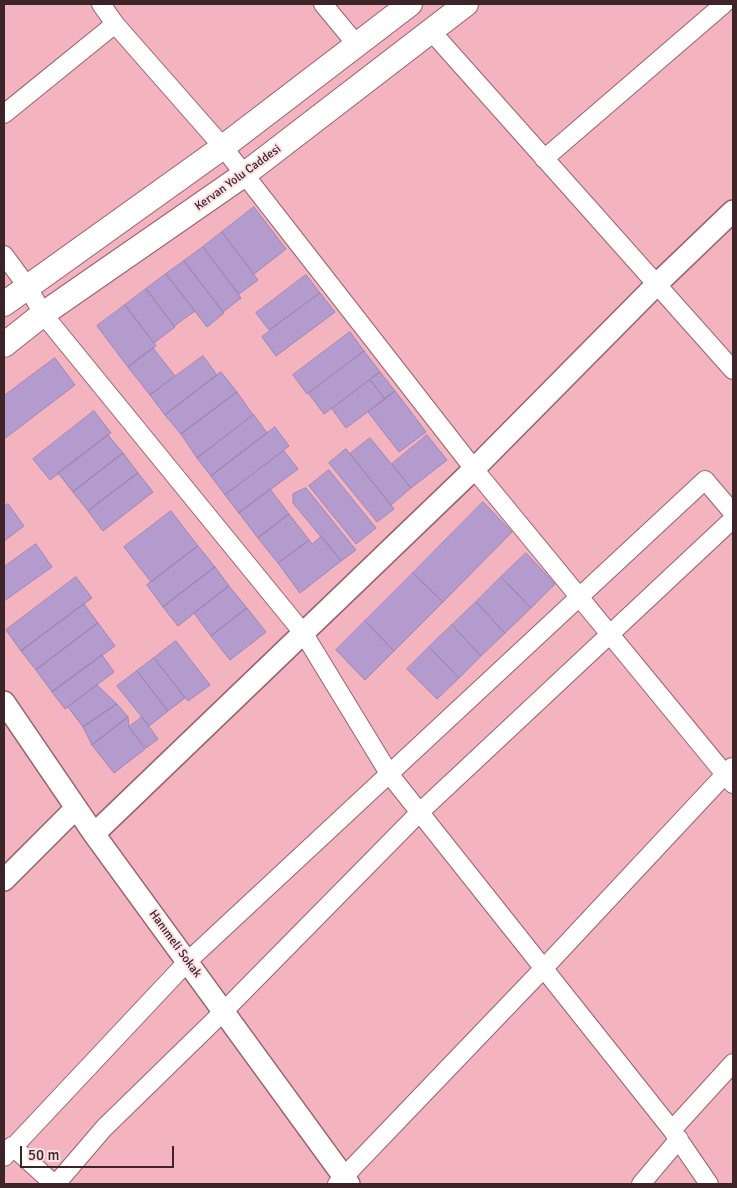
<!DOCTYPE html>
<meta charset="utf-8">
<style>
body{margin:0}
#map{position:relative;width:737px;height:1188px;overflow:hidden;background:#f3b4c0;font-family:Signika,sans-serif}
canvas{display:block}
.frame{position:absolute;inset:0;border:5px solid #3c2429;pointer-events:none}
.scale{position:absolute;left:20px;top:1146px;width:154px;height:22px;box-sizing:border-box;border:2px solid #3c2429;border-top:0;padding-left:6px;font-size:15px;line-height:18px;white-space:nowrap;color:#3c2429;-webkit-text-stroke:4px #fbe1e5;paint-order:stroke}
</style>
<div id="map">
<canvas width="737" height="1188"></canvas>
<div class="frame"></div>
<div class="scale">50 m</div>
</div>
<script>
const ctx = document.querySelector('canvas').getContext('2d');
ctx.lineJoin = 'round';
function paint(path, color) { ctx.fillStyle = color; ctx.fill(path, 'evenodd'); }
function strokePath(path, color, width, dash) { ctx.strokeStyle = color; ctx.lineWidth = width; ctx.lineCap = dash ? 'butt' : 'round'; ctx.setLineDash(dash || []); ctx.stroke(path); }
function write(font, color, halo, rows, align = 'center') {
  ctx.font = font + ' Signika,sans-serif'; ctx.lineWidth = 4; ctx.setLineDash([]); ctx.textBaseline = 'middle'; ctx.strokeStyle = halo; ctx.fillStyle = color; for (const [text, x, y, turn = 0] of rows) {
    ctx.save(); ctx.translate(x, y); ctx.rotate((+turn || 0) * Math.PI / 180); ctx.textAlign = isNaN(turn) ? turn : align; if (halo) ctx.strokeText(text, 0, 0); ctx.fillText(text, 0, 0); ctx.restore();
  }
}
const building = new Path2D(`
 M254,207l32,42 -32,25 -32,-42z
 M222,232l36,48 -19,14 -36,-47z
 M203,247l38,51 -18,14 -39,-51z
 M184,261l40,52 -17,14 -41,-53z
 M166,274l29,37 -21,15 -28,-37z
 M306,275l14,18 -51,37 -13,-17z
 M146,289l29,38 -21,16 -29,-38z
 M320,293l15,19 -59,44 -14,-19z
 M125,305l31,41 -28,21 -31,-41z
 M350,332l14,19 -57,43 -14,-19z
 M153,348l22,28 -25,19 -22,-28z
 M364,351l16,21 -56,42 -15,-20z
 M203,356l14,19 -52,40 -15,-20z
 M55,358l20,27 -71,54v-43z
 M221,372l16,20 -56,42 -16,-19z
 M380,372l15,19 -10,8 -15,-19z
 M370,380l15,19 -39,29 -14,-19z
 M395,391l31,41 -27,20 -31,-40z
 M237,392l16,23 -56,43 -16,-24z
 M94,411l17,22 -61,47 -17,-21z
 M254,415l13,18 -56,43 -14,-18z
 M275,427l14,19 -64,49 -14,-19z
 M108,435l15,18 -50,39 -15,-19z
 M427,435l20,25 -36,28 -19,-24z
 M370,438l41,50 -20,17 -41,-51z
 M346,449l48,60 -17,13 -48,-59z
 M284,451l14,18 -59,44 -14,-18z
 M123,453l15,20 -50,38 -15,-19z
 M329,470l47,58 -20,16 -47,-58z
 M138,473l15,19 -50,39 -15,-20z
 M306,488l50,62 -15,11 -48,-58v-9z
 M270,489l19,25 -31,24 -19,-25z
 M483,502l29,30 -69,70 -30,-29z
 M8,504l16,22 -20,15v-34z
 M171,511l27,35 -47,36 -27,-35z
 M289,514l20,26 -31,23 -20,-25z
 M322,536l19,25 -41,32 -22,-30 31,-23 3,4z
 M36,544l16,23 -48,34v-34z
 M198,546l17,21 -52,40 -16,-22z
 M526,553l29,31 -24,24 -30,-31z
 M215,567l14,19 -51,40 -15,-19z
 M413,573l30,29 -49,49 -29,-30z
 M76,577l16,21 -71,53 -15,-21z
 M501,577l30,31 -26,25 -29,-31z
 M229,586l18,22 -36,28 -17,-23z
 M476,602l29,31 -24,23 -29,-31z
 M84,604l14,19 -62,47 -15,-19z
 M247,608l19,24 -36,28 -19,-24z
 M365,621l29,30 -29,29 -29,-30z
 M98,623l17,23 -63,46 -16,-22z
 M452,625l29,31 -22,22 -30,-31z
 M176,641l34,44 -22,16 -34,-43z
 M429,647l30,31 -22,21 -30,-30z
 M102,655l12,17 -49,37 -13,-17z
 M154,658l31,40 -17,13 -31,-40z
 M137,671l31,40 -19,15 -32,-40z
 M97,685l20,19 -34,23 -15,-20z
 M117,704l11,13 -36,28 -9,-18z
 M128,717l1,10 16,22 -31,24 -22,-28z
 M142,717l16,22 -12,9 -17,-21z`);
const minor = new Path2D(`
 M101,4l14,20 108,123 251,322 259,315
 M323,4l34,41
 M431,31l302,339
 M4,114l111,-90
 M544,159l180,-155
 M4,255l23,31 16,28 261,320 86,141 282,355 37,54
 M672,1130l61,-67
 M12,1146l42,38
 M4,1157l184,-196 517,-481 28,33
 M56,1184l48,-56 119,-116 197,-200 313,-293
 M337,1184l207,-216 188,-201
 M641,1184l38,-45`);
const tertiary = new Path2D(`
 M4,702l90,132 255,350
 M94,834l380,-365 184,-186 75,-72
 M4,880l72,-72`);
const secondary = new Path2D(`
 M4,304l219,-157 187,-143
 M4,345l39,-31 202,-140 221,-170`);
const streetNames = [
 ["Kervan Yolu Caddesi",238,178,-36],
 ["Hanımeli Sokak",175,944,54]
];
paint(building, '#b39ccd');
strokePath(building, '#9c85b5', 1);
strokePath(minor, '#99616c', 20);
strokePath(tertiary, '#99616c', 24);
strokePath(secondary, '#99616c', 26);
strokePath(minor, '#fff', 18);
strokePath(tertiary, '#fff', 21);
strokePath(secondary, '#fff', 24);
write('12px', '#3c2429', '#fbe1e5', streetNames);
</script>
